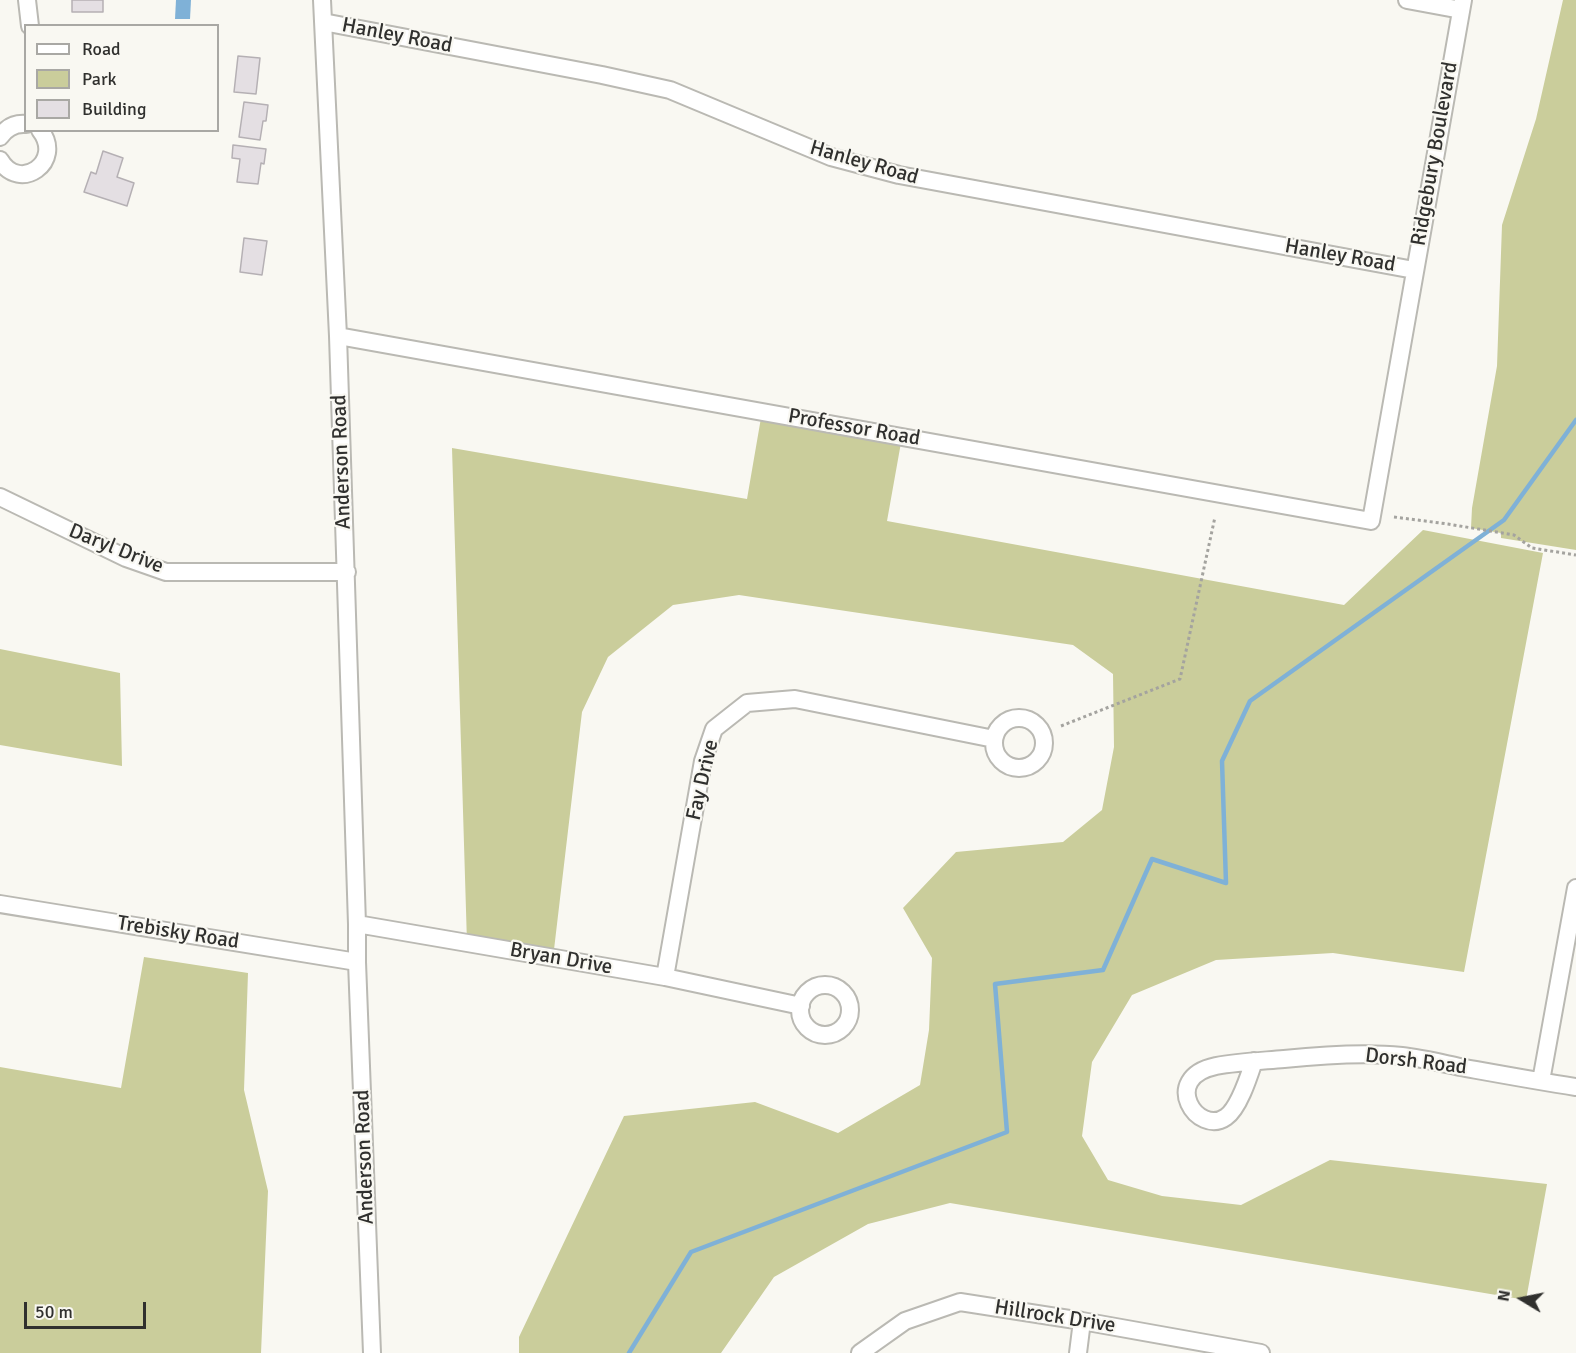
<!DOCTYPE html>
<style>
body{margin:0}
#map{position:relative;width:1576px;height:1353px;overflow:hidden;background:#f9f8f2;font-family:Signika,sans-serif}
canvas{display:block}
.legend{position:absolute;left:24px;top:24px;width:195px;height:108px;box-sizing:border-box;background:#f9f8f2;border:2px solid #a9a8a4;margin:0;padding:8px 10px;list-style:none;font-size:18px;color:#30302e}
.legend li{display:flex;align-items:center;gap:12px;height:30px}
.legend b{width:30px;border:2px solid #a9a8a4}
.north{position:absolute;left:1492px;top:1269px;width:60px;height:60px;-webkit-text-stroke:4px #f9f8f2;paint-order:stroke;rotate:280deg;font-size:16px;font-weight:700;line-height:24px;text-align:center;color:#30302e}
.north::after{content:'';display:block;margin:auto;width:21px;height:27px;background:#30302e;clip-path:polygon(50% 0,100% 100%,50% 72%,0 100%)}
.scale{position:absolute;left:24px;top:1302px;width:122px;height:27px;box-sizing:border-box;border:3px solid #30302e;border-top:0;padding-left:8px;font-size:18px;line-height:21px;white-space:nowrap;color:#30302e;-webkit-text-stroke:4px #f9f8f2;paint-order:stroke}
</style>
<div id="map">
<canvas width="1576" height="1353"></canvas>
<ul class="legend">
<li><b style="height:8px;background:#fff"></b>Road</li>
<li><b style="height:16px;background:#cacd9b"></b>Park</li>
<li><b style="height:16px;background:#e4dfe3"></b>Building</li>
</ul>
<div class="north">N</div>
<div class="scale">50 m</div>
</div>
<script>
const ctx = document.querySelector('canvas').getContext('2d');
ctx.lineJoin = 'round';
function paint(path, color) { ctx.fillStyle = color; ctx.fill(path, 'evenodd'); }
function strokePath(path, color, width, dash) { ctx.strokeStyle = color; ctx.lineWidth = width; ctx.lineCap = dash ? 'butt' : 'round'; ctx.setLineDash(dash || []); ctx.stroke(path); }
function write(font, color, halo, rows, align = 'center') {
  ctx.font = font + ' Signika,sans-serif'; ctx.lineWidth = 4.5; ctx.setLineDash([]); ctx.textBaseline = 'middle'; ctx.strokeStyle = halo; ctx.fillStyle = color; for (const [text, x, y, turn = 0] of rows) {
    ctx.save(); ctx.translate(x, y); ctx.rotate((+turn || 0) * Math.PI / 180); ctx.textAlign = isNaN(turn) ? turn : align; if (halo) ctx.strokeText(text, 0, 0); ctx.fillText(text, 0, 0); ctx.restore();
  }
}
const green = new Path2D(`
 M1563,0h13v550l-75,-12v-5l-30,-5 1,-20 25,-142 5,-141 34,-106z
 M762,412l140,25 -15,84 457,84 79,-75 120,23 -79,419 -131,-19 -117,7 -84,35 -40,67 -10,74 26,44 54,16 79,9 89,-45 217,24 -21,116 -576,-97 -82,21 -94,53 -53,76h-202v-16l105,-221 131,-14 83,31 82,-48 9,-55 3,-72 -29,-50 53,-56 107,-10 39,-32 12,-63 -1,-73 -40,-29 -334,-50 -66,10 -65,52 -26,55 -29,246 -86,-15 -15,-495 295,51z
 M0,649l120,24 2,93 -122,-21z
 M144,957l104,16 -4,117 24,101 -7,162h-261v-286l121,21z`);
const water = new Path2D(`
 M176,0h15l-1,19h-15z`);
const stream = new Path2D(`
 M629,1353l62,-101 316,-120 -12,-148 108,-14 49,-111 74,24 -4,-122 28,-60 254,-181 72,-100`);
const building = new Path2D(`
 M72,0h31v12h-31z
 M238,56l22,2 -4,36 -22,-2z
 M244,102l24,3 -2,16h-3l-3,19 -21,-3z
 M233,145l33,4 -2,15 -3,-1 -3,21 -21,-2 3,-23 -8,-1z
 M103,151l20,7 -6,19 17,6 -7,23 -43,-14 7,-20 5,2z
 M244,238l23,3 -5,34 -22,-3z`);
const path = new Path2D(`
 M1394,517l54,7 66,11 18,13 44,7
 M1061,726l119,-47 35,-162`);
const minor = new Path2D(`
 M27,0l3,26
 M322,0l16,336 19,588v38l15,391
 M1407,0l54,10
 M323,22l279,53 68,15 161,67 68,18 515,95
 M0,137c6,-9 14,-14 26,-13
 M0,160c19,33 65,2 40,-30
 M338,336l1033,185 92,-521
 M0,497l126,61 40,14h181
 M994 743a25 25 0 1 1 50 0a25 25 0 1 1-50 0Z
 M0,904l357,58
 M357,924l308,53 136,29
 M665,977l38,-216 11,-32 33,-26 48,-4 199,40
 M800 1010a25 25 0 1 1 50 0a25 25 0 1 1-50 0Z
 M1254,1061c-5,15 -15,47 -28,56 -28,20 -67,-39 -10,-51 22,-4 45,-5 68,-7 39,-4 79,-7 118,-3 19,2 39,7 58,11 39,7 77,14 116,20
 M1541,1081l35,-193
 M860,1353l45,-32 55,-19 122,19 179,32
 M1078,1353l4,-32`);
const streetNames = [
 ["Hanley Road",397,36,11],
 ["Ridgebury Boulevard",1435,154,-80],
 ["Hanley Road",864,163,16],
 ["Hanley Road",1340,256,10],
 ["Professor Road",854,428,10],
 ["Anderson Road",342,462,-92],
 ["Daryl Drive",116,549,22],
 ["Fay Drive",703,780,-77],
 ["Trebisky Road",178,933,9],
 ["Bryan Drive",561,959,10],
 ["Dorsh Road",1416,1062,7],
 ["Anderson Road",365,1157,-92],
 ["Hillrock Drive",1055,1317,9]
];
paint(green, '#cacd9b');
paint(water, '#7fb1d7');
strokePath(stream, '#7fb1d7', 4.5);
paint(building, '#e4dfe3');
strokePath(building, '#b5b0b4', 1.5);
strokePath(minor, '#bab9b3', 20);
strokePath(path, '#a4a39f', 3, [3, 3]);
strokePath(minor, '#fff', 16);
write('21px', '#30302e', '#f9f8f2', streetNames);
</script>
